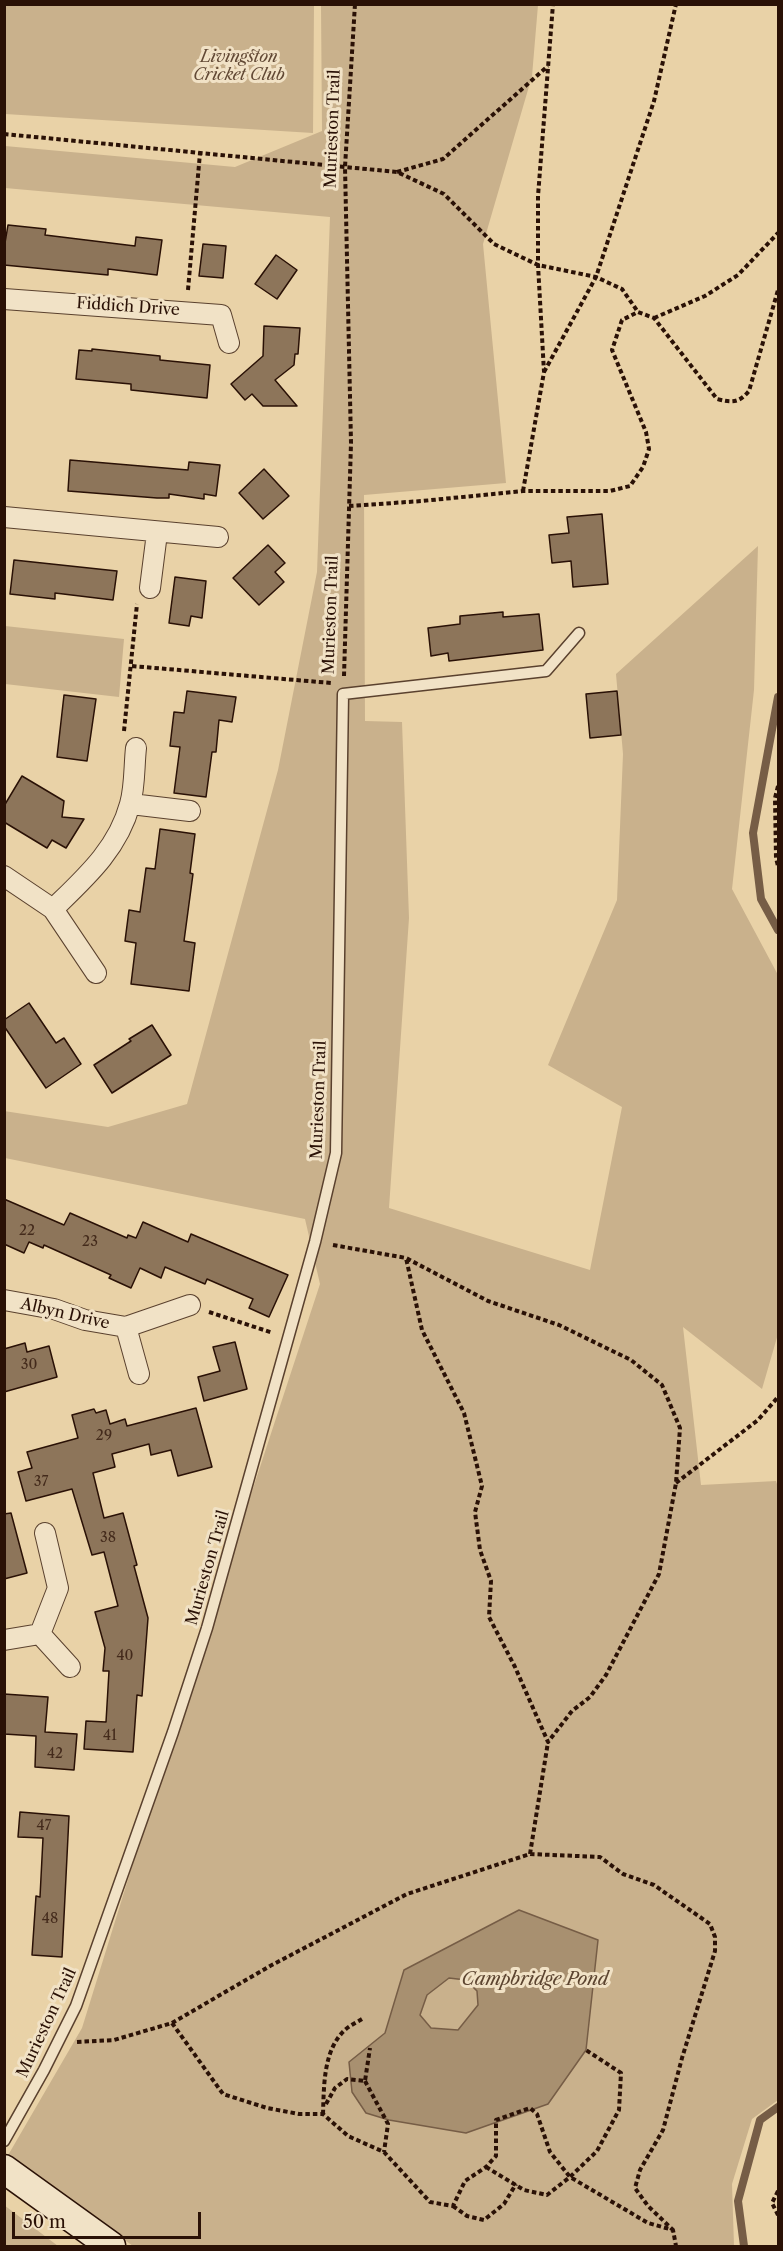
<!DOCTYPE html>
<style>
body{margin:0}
#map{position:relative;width:783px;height:2251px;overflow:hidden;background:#e9d2a7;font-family:"Libre Caslon Text",serif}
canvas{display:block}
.frame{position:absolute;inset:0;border:6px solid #2a1106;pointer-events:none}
.scale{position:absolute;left:12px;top:2212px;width:189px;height:27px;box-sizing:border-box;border:3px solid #2a1106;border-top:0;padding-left:8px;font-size:18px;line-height:21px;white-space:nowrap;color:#2a1106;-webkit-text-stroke:4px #f1e2c6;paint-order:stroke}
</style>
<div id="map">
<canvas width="783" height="2251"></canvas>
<div class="frame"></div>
<div class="scale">50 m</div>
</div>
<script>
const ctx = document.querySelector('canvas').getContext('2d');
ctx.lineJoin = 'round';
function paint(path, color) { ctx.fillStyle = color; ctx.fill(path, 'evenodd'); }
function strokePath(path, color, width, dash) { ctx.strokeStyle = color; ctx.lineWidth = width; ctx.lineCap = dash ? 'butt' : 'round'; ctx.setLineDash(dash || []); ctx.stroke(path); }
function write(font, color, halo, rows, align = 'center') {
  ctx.font = font + ' "Libre Caslon Text",serif'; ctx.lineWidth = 6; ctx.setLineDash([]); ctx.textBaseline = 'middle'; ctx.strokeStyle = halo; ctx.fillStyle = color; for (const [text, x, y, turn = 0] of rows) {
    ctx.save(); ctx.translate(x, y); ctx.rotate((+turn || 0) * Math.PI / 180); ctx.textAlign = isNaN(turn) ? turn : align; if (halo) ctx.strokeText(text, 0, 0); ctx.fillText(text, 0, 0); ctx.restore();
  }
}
const green = new Path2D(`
 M4,5h310l-1,128 -308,-19z
 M321,5h217l-6,71 -49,168 23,239 -142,12 1,226 37,1 7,196 -20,290 201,62 32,-163 -74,-42 69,-165 6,-146 -7,-80 142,-128 -4,144 -22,199 46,86v359l-16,55 -79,-62 18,158 75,-4 2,6v613l-26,19 -20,65 2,62h-601l-126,-89 75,-129 101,-326 137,-418 -15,-65 -300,-61 -1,-47 104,16 79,-23 91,-334 39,-198 13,-355 -325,-29v-42l230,21 87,-36zM519,1910l-53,223 -96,-87z
 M5,626l119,13 -5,58 -114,-13z
 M449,1978l17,2 12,11v14l-20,25 -27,-2 -11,-13 7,-20z
 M4,2205l54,41h-53z`);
const water = new Path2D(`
 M519,1910l79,30 -12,110 -38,54 -82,29 -77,-13 -23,-7 -14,-21 -3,-30 36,-29 19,-63zM449,1978l17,2 11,11 1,14 -20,25 -27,-2 -11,-13 7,-20z`);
const stream = new Path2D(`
 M778,697l-25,136 8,66 17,31
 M744,2246l-6,-45 22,-81 18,-13`);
const building = new Path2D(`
 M8,225l38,4 -1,6 90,11 1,-9 26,3 -5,35 -49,-6v6l-104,-10v-16z
 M203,244l23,2 -3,32 -24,-2z
 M276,255l21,15 -20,29 -22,-15z
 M264,326l36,2 -2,26h-3l-1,11 -19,15 22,26h-34l-11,-12 -7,6 -14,-16 32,-28z
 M92,349l68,7v4l50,5 -3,33 -76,-8v-6l-55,-5 3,-29 13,1z
 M70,460l118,10 1,-8 31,3 -4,31 -12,-2v5l-35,-5v4h-12l-89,-7z
 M264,469l25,27 -26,23 -24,-26z
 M602,514l6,70 -35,3 -2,-26 -19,2 -3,-28 20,-2 -2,-16z
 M268,545l17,18 -10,9 9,10 -25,23 -26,-27z
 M14,560l103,11 -4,29 -58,-7v6l-45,-5z
 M175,577l31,4 -4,37 -11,-2 -2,10 -20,-3z
 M503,612v5l36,-3 4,36 -94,11 -1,-8 -17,3 -3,-28 32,-4v-8z
 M187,691l49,6 -4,25 -13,-2 -3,32h-4l-6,45 -32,-4 6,-46 -10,-1 4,-34 10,1z
 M617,691l4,44 -31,3 -4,-44z
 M64,695l32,4 -9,62 -30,-4z
 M22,776l42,25 -2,16 22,2 -18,29 -14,-8 -5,8 -43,-26v-16z
 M160,829l35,5 -5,39 3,1 -9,67 11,2 -6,48 -58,-7 5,-41 -11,-2 4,-31 11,2 6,-44 9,1z
 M29,1003l27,40 8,-5 17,26 -35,24 -42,-62v-6z
 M152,1025l19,30 -59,38 -18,-28 37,-24 -2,-2z
 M4,1199l60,26 6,-12 57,25 1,-3 8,3 7,-16 45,20 3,-8 97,41 -19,42 -20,-9 4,-9 -46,-20 -2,5 -40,-17 -4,11 -21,-10 -9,20 -22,-10 2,-3 -67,-30 -1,3 -14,-6 -5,11 -20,-9z
 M235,1342l12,47 -43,12 -6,-24 22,-6 -7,-24z
 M25,1343l2,9 22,-6 8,31 -53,15v-43z
 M196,1408l16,59 -34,9 -7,-26 -20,5 -2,-11 -37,10 3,13 -22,6 11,45 19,-5 14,52 -3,1 14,52 -6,78 -5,-1 -4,57 -49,-3 2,-28 20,1 3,-51h-6l2,-23 -10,-36 23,-6 -14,-54 -12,3 -20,-66 -46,12 -8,-29 14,-4 -5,-16 51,-14 -6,-23 22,-6 2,4 10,-3 4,14 15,-5 2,7z
 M11,1513l16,60 -23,6v-65z
 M4,1694l44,3 -3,35 32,2 -3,36 -39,-3 1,-31 -32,-2z
 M20,1812l49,4 -7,141 -30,-2 4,-59 4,1 3,-59 -25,-1z`);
const path = new Path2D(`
 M4,134l393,38 47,22 50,50 44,21 58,12 26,12 16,23
 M397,172l46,-13 105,-93
 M188,290l12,-137
 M654,318l51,-22 33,-21 40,-42
 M544,372l52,-95 58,-176 22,-97
 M523,491l21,-119 -6,-107v-69l15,-192
 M349,506l73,-5 101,-10h87l20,-5 13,-19 6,-18 -3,-17 -34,-82 10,-30 16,-8 16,6 63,81c15,4 22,4 32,-8l29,-101
 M132,666l199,17
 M344,676l7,-233 -6,-276 10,-163
 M124,731l13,-127
 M778,786l-3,12 1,60 2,8
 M333,1245l73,13 82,43 71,24 72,35 31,25 18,43 -4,55 -17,91 -53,101 -16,22 -18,14 -24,31 -33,-75 -26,-50 2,-36 -11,-31 -5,-38 7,-26 -18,-73 -42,-83 -16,-72
 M209,1312l64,21
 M676,1483l82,-63 20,-23
 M530,1854l18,-112
 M172,2023l51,71 44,14 32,6h24l25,22 36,16 46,50 23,4 12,-25 21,-14 10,-11v-36l34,-12 7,6 13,38 20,25 78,46 25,7 3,16
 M77,2042l37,-2 58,-17 98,-57 137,-72 123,-40 70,3 23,17 31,11 56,39 5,13v14l-33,107 -19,72 -23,40 -5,18 13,18 25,24
 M365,2081l23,43 -4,28
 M326,2104l9,-16 12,-9 18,2 5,-33
 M323,2114c1,-28 0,-65 23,-85 5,-4 11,-7 16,-10
 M486,2167l38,23 23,5 23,-18 27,-26 22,-41 2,-37 -35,-23
 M778,2191l-6,12 6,12
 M453,2206l14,10 17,4 20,-16 12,-20`);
const lane = new Path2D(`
 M4,2141l40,-71 32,-64 97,-274 34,-104 108,-386 21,-89 7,-459 203,-23 33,-38`);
const street = new Path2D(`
 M4,299l217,16 8,28
 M4,517l214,20
 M150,588l7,-55
 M131,804l59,7
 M4,876l49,33 43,64
 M53,909c32,-31 65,-60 77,-105 5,-17 4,-38 6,-56
 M4,1300l50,9 31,11 41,7 64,-22
 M126,1327l13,47
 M40,1634l30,33
 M4,1640l36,-6 18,-46 -13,-55`);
const secondary = new Path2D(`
 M4,2169l107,77`);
const numberNames = [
 ["22",27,1231],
 ["23",90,1242],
 ["30",29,1365],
 ["29",104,1436],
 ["37",41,1482],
 ["38",108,1538],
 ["40",125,1656],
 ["41",110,1736],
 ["42",55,1754],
 ["47",44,1826],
 ["48",50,1919]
];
const parkNames = [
 ["Livingston",239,57],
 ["Cricket Club",239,75]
];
const streetNames = [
 ["Murieston Trail",333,129,-88],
 ["Fiddich Drive",128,307,4],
 ["Murieston Trail",331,615,-88],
 ["Murieston Trail",319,1100,-88],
 ["Albyn Drive",65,1314,13],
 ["Murieston Trail",208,1568,-74],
 ["Murieston Trail",47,2023,-65]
];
const waterNames = [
 ["Campbridge Pond",535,1980]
];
paint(green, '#c9b18c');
paint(water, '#a89070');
strokePath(water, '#765d46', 1.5);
strokePath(stream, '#765d46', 8);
paint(building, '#8d755a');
strokePath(building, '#2a1106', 1.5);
strokePath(lane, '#5a412e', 13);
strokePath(street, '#5a412e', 22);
strokePath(secondary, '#2a1106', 31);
strokePath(path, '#2a1106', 4, [4.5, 3]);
strokePath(lane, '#f1e2c6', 10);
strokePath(street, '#f1e2c6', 20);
strokePath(secondary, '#f1e2c6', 28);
write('14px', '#432a1b', null, numberNames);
write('italic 16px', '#624935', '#f1e2c6', parkNames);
write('16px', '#2a1106', '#f1e2c6', streetNames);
write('italic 18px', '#5c4430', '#f1e2c6', waterNames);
</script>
